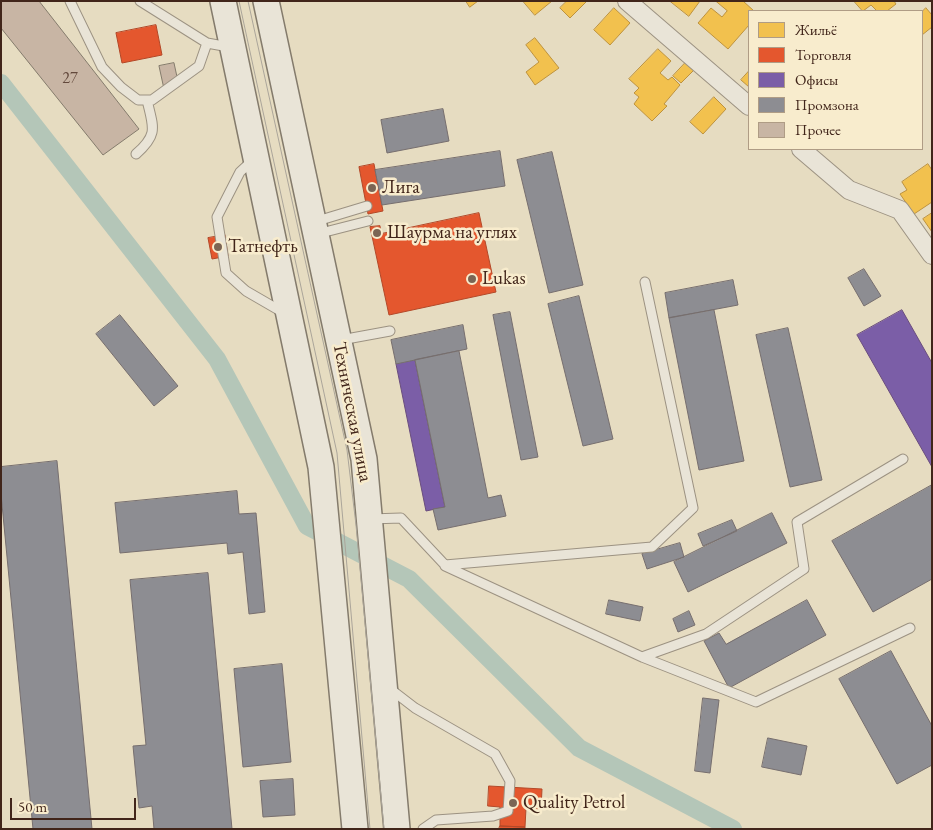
<!DOCTYPE html>
<meta charset="utf-8">
<style>
body{margin:0}
#map{position:relative;width:933px;height:830px;overflow:hidden;background:#e6dcc1;font-family:"EB Garamond",serif}
canvas{display:block}
.frame{position:absolute;inset:0;border:2px solid #41251a;pointer-events:none}
.legend{position:absolute;left:748px;top:10px;width:175px;height:140px;box-sizing:border-box;background:#f8eccd;border:1px solid #af9c85;margin:0;padding:6px 9px;list-style:none;font-size:15px;color:#41251a}
.legend li{display:flex;align-items:center;gap:10px;height:25px}
.legend b{width:25px;border:1px solid #af9c85}
.scale{position:absolute;left:10px;top:798px;width:126px;height:22px;box-sizing:border-box;border:2px solid #41251a;border-top:0;padding-left:6px;font-size:15px;line-height:18px;white-space:nowrap;color:#41251a;-webkit-text-stroke:4px #f8eccd;paint-order:stroke}
</style>
<div id="map">
<canvas width="933" height="830"></canvas>
<div class="frame"></div>
<ul class="legend">
<li><b style="height:14px;background:#f2c14e"></b>Жильё</li>
<li><b style="height:14px;background:#e4572e"></b>Торговля</li>
<li><b style="height:14px;background:#7b5ea7"></b>Офисы</li>
<li><b style="height:14px;background:#8d8d92"></b>Промзона</li>
<li><b style="height:14px;background:#c8b5a4"></b>Прочее</li>
</ul>
<div class="scale">50 m</div>
</div>
<script>
const ctx = document.querySelector('canvas').getContext('2d');
ctx.lineJoin = 'round';
function paint(path, color) { ctx.fillStyle = color; ctx.fill(path, 'evenodd'); }
function strokePath(path, color, width, dash) { ctx.strokeStyle = color; ctx.lineWidth = width; ctx.lineCap = dash ? 'butt' : 'round'; ctx.setLineDash(dash || []); ctx.stroke(path); }
function write(font, color, halo, rows, align = 'center') {
  ctx.font = font + ' "EB Garamond",serif'; ctx.lineWidth = 5; ctx.setLineDash([]); ctx.textBaseline = 'middle'; ctx.strokeStyle = halo; ctx.fillStyle = color; for (const [text, x, y, turn = 0] of rows) {
    ctx.save(); ctx.translate(x, y); ctx.rotate((+turn || 0) * Math.PI / 180); ctx.textAlign = isNaN(turn) ? turn : align; if (halo) ctx.strokeText(text, 0, 0); ctx.fillText(text, 0, 0); ctx.restore();
  }
}
const homes = new Path2D(`
 M466,1h12l-8,6z
 M523,1h29l-17,14z
 M567,1h20l-17,17 -10,-10z
 M670,1h30l-11,15z
 M716,1h27l11,10h-5v14l-21,24 -30,-26 13,-15 11,9 5,-6z
 M854,1h40l2,3 -9,7h-10l-6,-6 -8,6z
 M614,8l16,15 -20,22 -16,-15z
 M926,8l6,7v12l-10,8v-23z
 M535,38l24,30 -24,17 -9,-13 13,-10 -13,-17z
 M658,49l13,12 -11,12 8,7 4,-3 8,8 -16,19 3,2 -15,15 -18,-17 5,-7 -5,-4 5,-5 -10,-9z
 M688,60l8,8 -15,15 -8,-7z
 M749,71v16l-8,-7z
 M714,97l12,12 -23,25 -13,-12z
 M928,164l4,6v32l-18,12 -14,-20 7,-4 -5,-8z
 M932,213v19l-9,-13z`);
const shops = new Path2D(`
 M156,25l6,30 -40,8 -6,-30z
 M374,164l9,47 -15,3 -9,-47z
 M479,213l17,79 -107,23 -17,-79z
 M380,226l1,9 -9,1 -2,-9z
 M225,235l3,21 -16,3 -4,-21z
 M489,786l53,3 -1,20 -15,-1 -1,19 -25,-1v-19l-12,-1z
 M500,826l25,1v2h-26z`);
const offices = new Path2D(`
 M902,310l30,53v104l-75,-132z
 M415,360l30,147 -19,4 -30,-147z`);
const industry = new Path2D(`
 M443,109l6,32 -62,12 -6,-33z
 M500,151l5,35 -123,19 -7,-35z
 M552,152l31,133 -34,8 -32,-133z
 M864,269l17,27 -17,10 -16,-28z
 M733,280l5,25 -69,13 -4,-25z
 M579,296l34,143 -30,7 -35,-142z
 M714,310l30,151 -45,9 -30,-152z
 M510,312l28,145 -17,3 -28,-145z
 M120,315l58,71 -24,20 -58,-72z
 M463,325l4,24 -71,15 -5,-24z
 M788,328l34,152 -32,7 -34,-152z
 M459,351l29,147 13,-3 5,21 -68,14 -5,-21 12,-2 -30,-147z
 M57,461l35,368h-59l-32,-335v-27z
 M932,485v94l-59,33 -41,-71z
 M237,491l2,23 17,-1 9,99 -16,2 -6,-62 -15,2 -1,-11 -107,10 -5,-50z
 M772,513l15,30 -99,49 -14,-30z
 M732,520l5,11 -34,15 -5,-12z
 M680,543l4,14 -37,12 -5,-15z
 M208,573l24,256h-78l-2,-23 -13,2 -6,-62 13,-1 -16,-165z
 M609,600l34,7 -3,14 -34,-7z
 M807,600l19,35 -97,53 -25,-47 15,-8 7,11z
 M689,611l6,14 -17,7 -5,-13z
 M891,651l41,75v39l-35,19 -58,-105z
 M282,664l9,98 -48,5 -9,-98z
 M703,698l16,2 -9,73 -15,-2z
 M768,738l39,8 -6,29 -39,-8z
 M293,779l2,36 -32,2 -3,-36z`);
const canal = new Path2D(`
 M1,83l216,276 90,167 102,53 170,169 154,81`);
const building = new Path2D(`
 M1,1h38l100,128 -36,26 -102,-127z
 M174,63l5,23 -15,3 -5,-23z`);
const lane = new Path2D(`
 M70,1l32,66 19,20 17,13h14l47,-34 8,-23
 M140,1l67,42 22,4
 M136,154c23,-20 17,-27 11,-54
 M254,159l-14,13 -23,45 9,56 20,18 38,22
 M314,222l53,-16
 M317,234l51,-13
 M341,340l49,-9
 M370,519l31,-1 44,47 207,-18 41,-39 -48,-226
 M445,566l197,91 114,45 154,-74
 M642,657l64,-23 98,-65 -7,-47 106,-63
 M389,688l26,20 80,46 15,27 -2,30 -15,5 -57,4 -13,9`);
const street = new Path2D(`
 M627,1l122,105
 M801,149l48,41 51,20 32,45`);
const secondary = new Path2D(`
 M223,1l98,466 34,362
 M266,1l98,458 33,370`);
const tram = new Path2D(`
 M239,1l98,452 33,376
 M248,1l99,449 9,75 28,304`);
const markers = [
 [372,188,5,"#7b6554"],
 [377,233,5,"#7b6554"],
 [218,247,5,"#7b6554"],
 [472,279,5,"#7b6554"],
 [513,803,5,"#7b6554"]
];
const numberNames = [
 ["27",70,79]
];
const poiNames = [
 ["Лига",382,188],
 ["Шаурма на углях",387,233],
 ["Татнефть",228,247],
 ["Lukas",482,279],
 ["Quality Petrol",523,803]
];
const streetNames = [
 ["Техническая улица",352,412,79]
];
paint(homes, '#f2c14e');
strokePath(homes, '#bd923e', 1);
paint(shops, '#e4572e');
strokePath(shops, '#b34828', 1);
paint(offices, '#7b5ea7');
strokePath(offices, '#6a4d7d', 1);
paint(industry, '#8d8d92');
strokePath(industry, '#766e6e', 1);
strokePath(canal, '#b4c6b8', 18);
paint(building, '#c8b5a4');
strokePath(building, '#847b6c', 1);
strokePath(lane, '#9c9282', 11);
strokePath(street, '#9c9282', 20);
strokePath(secondary, '#847b6c', 28);
strokePath(lane, '#e9e4d7', 9);
strokePath(street, '#e9e4d7', 18);
strokePath(secondary, '#e9e4d7', 25);
strokePath(tram, '#aba59a', 1);
for (const [x, y, r, color] of markers) { const dot = new Path2D(); dot.arc(x, y, r, 0, 2 * Math.PI); ctx.fillStyle = color; ctx.fill(dot); strokePath(dot, '#f8eccd', 2); }
write('16px', '#63493c', null, numberNames);
write('19px', '#41251a', '#f8eccd', poiNames, 'left');
write('19px', '#41251a', '#f8eccd', streetNames);
</script>
